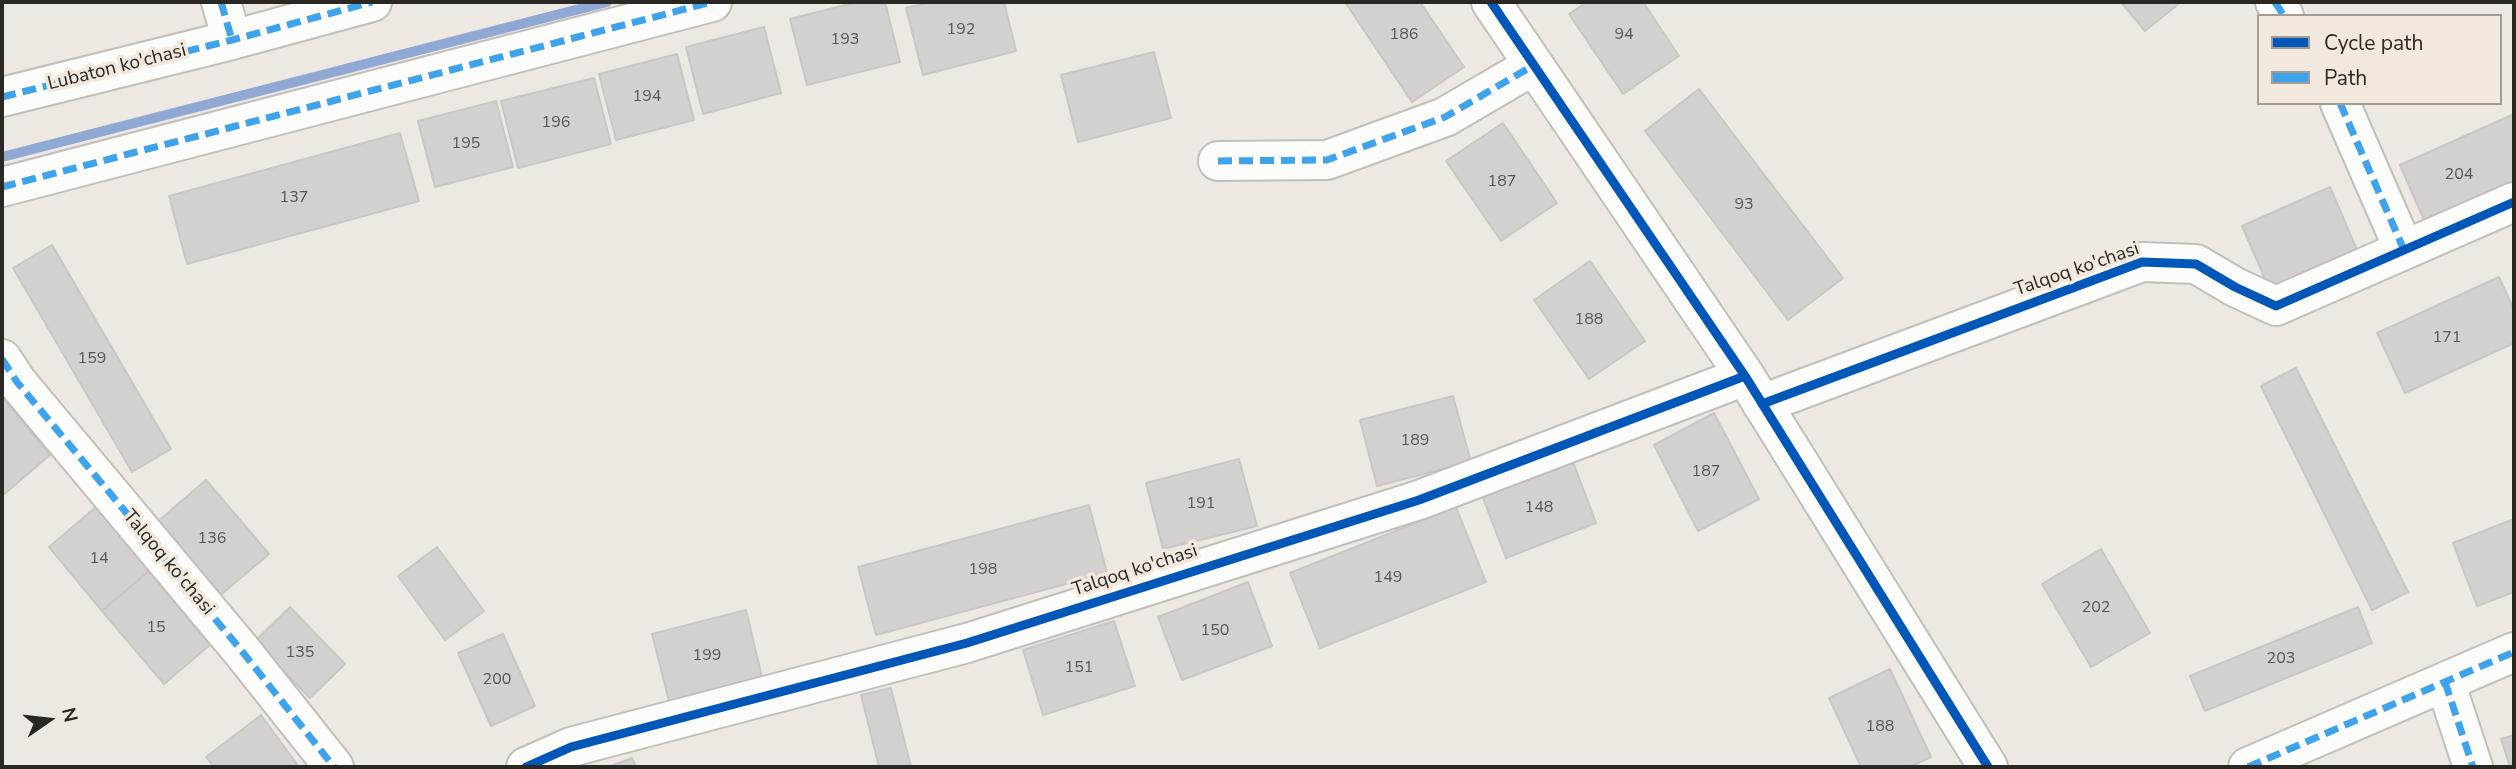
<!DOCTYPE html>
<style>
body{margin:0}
#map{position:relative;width:2516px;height:769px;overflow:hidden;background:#eee8e2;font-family:"Nunito Sans",sans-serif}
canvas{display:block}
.frame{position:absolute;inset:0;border:4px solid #2b2824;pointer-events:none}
.legend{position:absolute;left:2257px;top:14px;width:245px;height:91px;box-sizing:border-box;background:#f2e9de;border:2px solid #a29c94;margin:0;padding:9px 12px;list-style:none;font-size:21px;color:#2b2824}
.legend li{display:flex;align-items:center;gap:14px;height:35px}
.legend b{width:35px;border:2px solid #a29c94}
.north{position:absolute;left:14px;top:685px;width:70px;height:70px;-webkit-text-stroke:5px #f2e9de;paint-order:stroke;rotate:76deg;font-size:19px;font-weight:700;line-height:28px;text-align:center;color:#2b2824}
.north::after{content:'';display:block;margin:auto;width:24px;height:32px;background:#2b2824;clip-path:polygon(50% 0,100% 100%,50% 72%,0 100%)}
</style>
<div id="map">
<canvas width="2516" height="769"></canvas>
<div class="frame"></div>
<ul class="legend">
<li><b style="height:9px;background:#0057b8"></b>Cycle path</li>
<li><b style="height:9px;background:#3ea3eb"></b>Path</li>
</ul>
<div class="north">N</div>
</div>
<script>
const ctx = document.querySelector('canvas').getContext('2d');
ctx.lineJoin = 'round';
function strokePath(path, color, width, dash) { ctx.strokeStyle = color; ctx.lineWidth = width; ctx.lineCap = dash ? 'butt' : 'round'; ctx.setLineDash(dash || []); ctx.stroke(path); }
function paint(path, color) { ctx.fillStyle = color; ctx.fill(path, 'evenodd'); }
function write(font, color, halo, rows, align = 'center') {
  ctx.font = font + ' "Nunito Sans",sans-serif'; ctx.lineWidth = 7; ctx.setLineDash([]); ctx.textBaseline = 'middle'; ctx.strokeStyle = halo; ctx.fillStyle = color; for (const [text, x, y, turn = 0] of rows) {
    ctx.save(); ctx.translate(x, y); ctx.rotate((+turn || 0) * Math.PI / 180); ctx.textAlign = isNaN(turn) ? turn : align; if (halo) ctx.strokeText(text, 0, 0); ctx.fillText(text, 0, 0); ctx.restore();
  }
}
const stream = new Path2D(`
 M2,157l605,-155`);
const building = new Path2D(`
 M857,2h28l15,60 -93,23 -17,-66z
 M932,2h72l12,49 -93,24 -17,-67z
 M1345,2h75l44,65 -52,35z
 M1587,2h56l36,54 -56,38 -54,-80z
 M2121,2h60l-36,29z
 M764,27l17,66 -78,21 -17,-67z
 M1154,52l17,66 -93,24 -17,-67z
 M677,54l17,66 -78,20 -17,-66z
 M594,78l17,66 -93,24 -17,-67z
 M1699,89l144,189 -55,42 -143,-189z
 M496,101l17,66 -78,20 -17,-66z
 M2514,114v72l-88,39 -26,-60z
 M1503,123l54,80 -56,38 -55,-80z
 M400,133l19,68 -232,63 -18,-68z
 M2330,187l27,63 -88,38 -27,-62z
 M52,245l119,204 -39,23 -119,-204z
 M1590,261l55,80 -56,38 -55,-79z
 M2499,277l15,33v33l-109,50 -28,-60z
 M2296,368l112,224 -36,18 -111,-224z
 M1453,396l18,66 -94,24 -17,-66z
 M2,397l48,58 -48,41z
 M1714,413l45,86 -61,32 -44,-86z
 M1239,459l18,67 -94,23 -17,-66z
 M1572,459l24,64 -90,35 -25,-65z
 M206,480l63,74 -52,44 -62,-74z
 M1089,505l18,68 -231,62 -18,-68z
 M96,507l53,64 -47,40 -53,-64z
 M1456,507l30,75 -166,66 -30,-75z
 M2514,519v73l-37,14 -24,-63z
 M437,547l47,64 -39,29 -47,-64z
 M2101,549l49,84 -59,34 -49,-83z
 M149,571l61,74 -46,39 -62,-73z
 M1248,582l24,64 -90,34 -24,-63z
 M290,607l55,57 -35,34 -55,-57z
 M2358,607l14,36 -167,68 -15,-35z
 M746,610l16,67 -93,24 -17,-67z
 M1114,621l21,65 -92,29 -20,-65z
 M503,634l32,72 -44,20 -33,-73z
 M1890,669l41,88 -22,10h-48l-32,-69z
 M891,688l20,79h-32l-18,-72z
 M261,715l38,52h-85l-8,-10z
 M2514,735v32h-4l-9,-28z
 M632,758l4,9h-28z`);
const minor = new Path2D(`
 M221,2l11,38
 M1491,2l254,374 243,391
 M2275,2l9,14
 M2,97l230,-57 140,-38
 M2340,103l64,147
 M1218,161l109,-1 118,-43 89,-52
 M2,187l710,-185
 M2,359l15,23 224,268 93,117
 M1762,404l380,-142 54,2 39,23 41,19 238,-104
 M2445,682l28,85
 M526,767l45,-20 396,-104 452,-143 326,-124
 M2248,767l266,-115`);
const quiet = new Path2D(`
 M221,2l11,38
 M2275,2l9,14
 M2,97l230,-57 140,-38
 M2340,103l64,147
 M1218,161l109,-1 118,-43 89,-52
 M2,187l710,-185
 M2,359l15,23 224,268 93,117
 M2445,682l28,85
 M2248,767l266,-115`);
const cycleway = new Path2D(`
 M1491,2l254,374 243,391
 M1762,404l380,-142 54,2 39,23 41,19 238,-104
 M526,767l45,-20 396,-104 452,-143 326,-124`);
const numberNames = [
 ["192",961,30],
 ["186",1404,35],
 ["94",1624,35],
 ["193",845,40],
 ["194",647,97],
 ["196",556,123],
 ["195",466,144],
 ["204",2459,175],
 ["187",1502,182],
 ["137",294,198],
 ["93",1744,205],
 ["188",1589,320],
 ["171",2447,338],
 ["159",92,359],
 ["189",1415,441],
 ["187",1706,472],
 ["191",1201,504],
 ["148",1539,508],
 ["136",212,539],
 ["14",99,559],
 ["198",983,570],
 ["149",1388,578],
 ["202",2096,608],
 ["15",156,628],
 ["150",1215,631],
 ["135",300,653],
 ["199",707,656],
 ["203",2281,659],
 ["151",1079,668],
 ["200",497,680],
 ["188",1880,727]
];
const streetNames = [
 ["Lubaton ko'chasi",117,68,-14],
 ["Talqoq ko'chasi",2077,270,-19],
 ["Talqoq ko'chasi",168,563,50],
 ["Talqoq ko'chasi",1135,571,-18]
];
strokePath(stream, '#90a8d4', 10);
paint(building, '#d5d0d0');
strokePath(building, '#cbc6c6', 2);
strokePath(minor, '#c2beb9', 42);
strokePath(minor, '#fcfcfb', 38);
strokePath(quiet, '#3ea3eb', 7, [14, 7]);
strokePath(cycleway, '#0057b8', 9);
write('16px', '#585552', null, numberNames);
write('19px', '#2b2824', '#f2e9de', streetNames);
</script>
